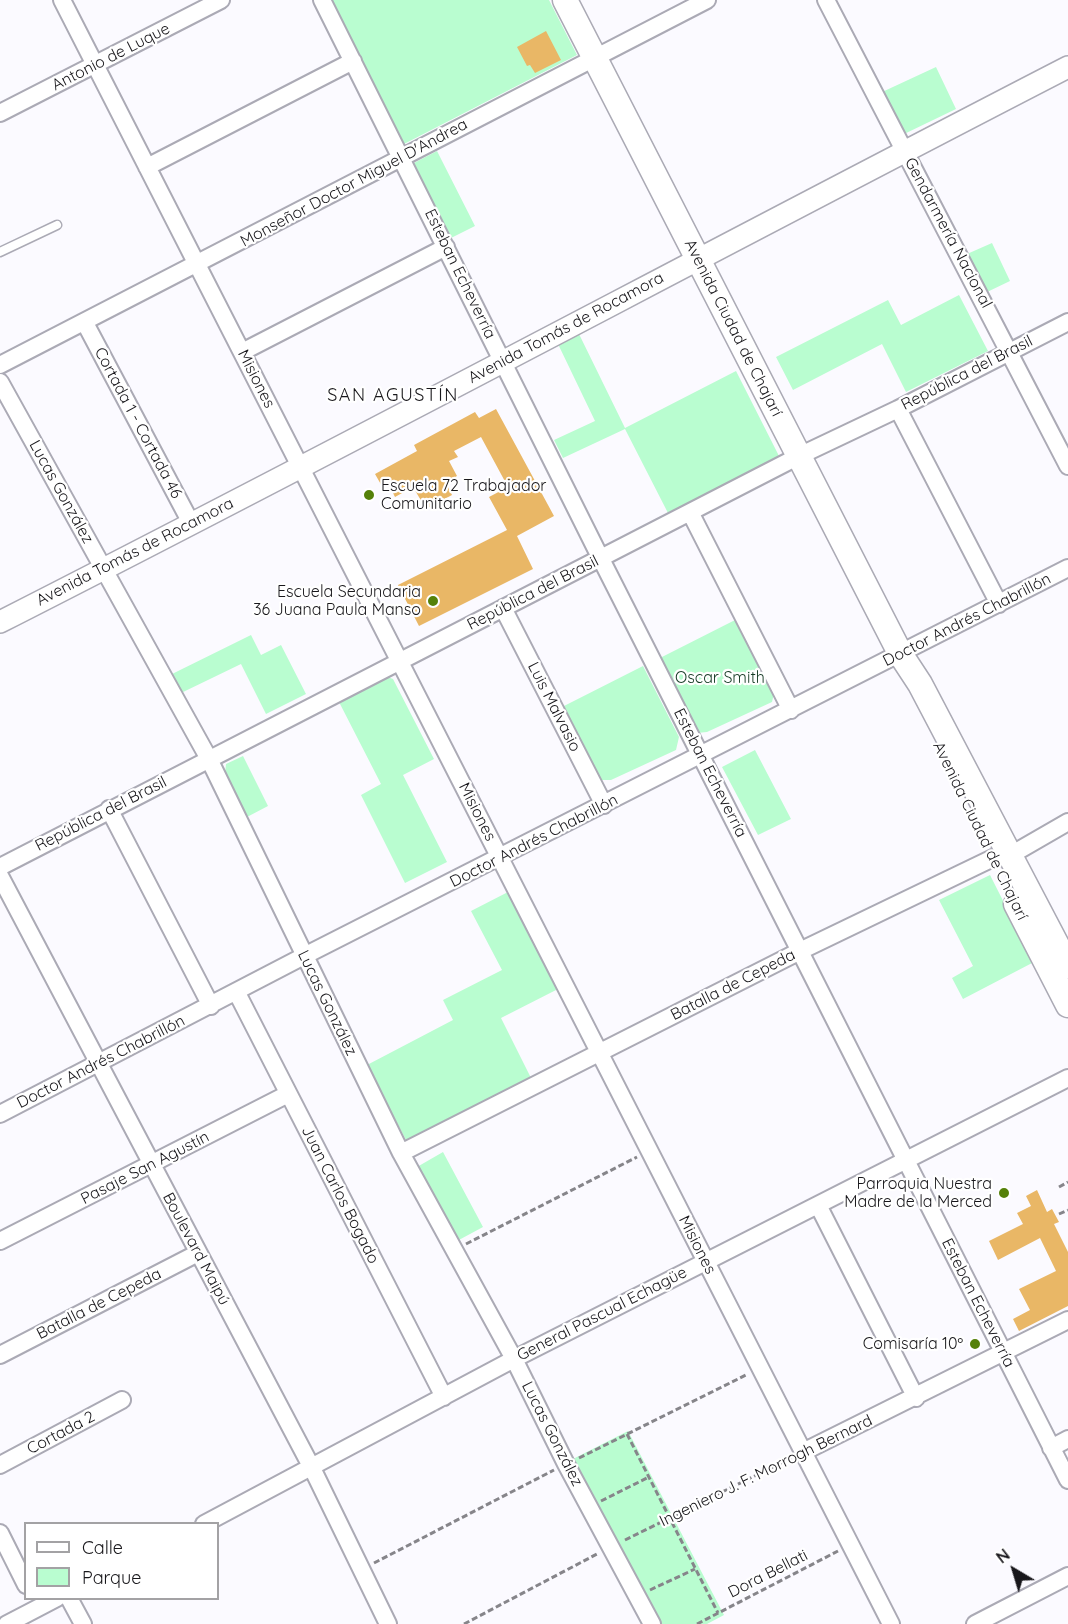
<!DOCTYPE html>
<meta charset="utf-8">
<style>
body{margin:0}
#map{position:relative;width:1068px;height:1624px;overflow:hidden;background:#fbfaff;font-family:Quicksand,sans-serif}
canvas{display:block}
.legend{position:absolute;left:24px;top:1522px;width:195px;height:78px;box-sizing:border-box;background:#fff;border:2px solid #a3a2a4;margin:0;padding:8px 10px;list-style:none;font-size:18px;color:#18171b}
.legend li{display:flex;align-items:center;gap:12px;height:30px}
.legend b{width:30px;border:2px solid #a3a2a4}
.north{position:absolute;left:984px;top:1540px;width:60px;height:60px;-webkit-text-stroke:4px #fff;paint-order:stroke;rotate:322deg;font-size:16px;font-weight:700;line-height:24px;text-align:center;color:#18171b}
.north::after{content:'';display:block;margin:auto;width:21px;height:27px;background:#18171b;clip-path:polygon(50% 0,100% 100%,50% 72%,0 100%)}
</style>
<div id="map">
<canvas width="1068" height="1624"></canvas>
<ul class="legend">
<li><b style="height:8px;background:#fff"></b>Calle</li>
<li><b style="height:16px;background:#b9fdd0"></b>Parque</li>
</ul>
<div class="north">N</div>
</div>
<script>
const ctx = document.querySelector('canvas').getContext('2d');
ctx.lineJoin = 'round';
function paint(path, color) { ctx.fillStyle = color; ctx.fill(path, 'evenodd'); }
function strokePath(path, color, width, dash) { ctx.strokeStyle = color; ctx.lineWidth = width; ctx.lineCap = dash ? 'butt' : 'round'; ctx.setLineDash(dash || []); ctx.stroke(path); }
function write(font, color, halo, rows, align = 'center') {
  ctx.font = font + ' Quicksand,sans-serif'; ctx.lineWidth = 4.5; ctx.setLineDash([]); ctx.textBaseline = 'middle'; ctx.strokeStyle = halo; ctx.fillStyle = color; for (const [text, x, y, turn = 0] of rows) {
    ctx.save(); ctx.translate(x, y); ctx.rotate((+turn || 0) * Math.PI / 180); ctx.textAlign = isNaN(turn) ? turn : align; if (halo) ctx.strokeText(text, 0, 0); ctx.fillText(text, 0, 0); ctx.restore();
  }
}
const green = new Path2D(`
 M331,0h218l28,55 -173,89z
 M936,67l20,42 -56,27 -20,-43z
 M437,151l38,75 -26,13 -37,-75z
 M992,243l18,38 -25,12 -18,-39z
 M959,295l29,56 -82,41 -24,-48 -89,46 -17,-33 112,-57 13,25z
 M579,334l46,94 111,-57 43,85 -111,57 -43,-84 -62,29 -9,-18 41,-19 -37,-77z
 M739,618l36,71 -3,13 -65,30 -10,1 -37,-75z
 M251,635l10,20 20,-10 25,49 -40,20 -25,-50 -62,30 -9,-19z
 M643,666l36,71 -3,13 -65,30h-10l-37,-74z
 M385,676l8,3 41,80 -31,16 44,87 -42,21 -44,-88 20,-11 -43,-84z
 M755,750l36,69 -33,16 -36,-68z
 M243,756l25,50 -21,11 -22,-43 1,-10z
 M990,875l44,87 -71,37 -11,-21 21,-12 -34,-66z
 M508,892l50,97 -57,29 30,60 -124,64 -40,-77 86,-45 -10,-20 59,-30 -31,-59z
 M443,1152l40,75 -26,14 -40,-74z
 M628,1431l96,184 -17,9h-51l-85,-164z`);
const building = new Path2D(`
 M546,31l15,29 -26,13 -5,-8 -3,1 -10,-19z
 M496,409l58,107 -37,20 16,33 -114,57 -21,-41 109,-55 -18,-33 19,-10 -27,-50 -27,14 4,6 -9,4 8,15 -11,6 6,13 -26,14 -13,-22 -18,10 -6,-12 -6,3 -8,-14 42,-23 -3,-6 61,-33 4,6z
 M1037,1190l10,22 5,-3 7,13 -5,2 14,28v54l-49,25 -6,-12 17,-9 -11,-21 37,-18 -16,-33 -42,22 -9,-19 34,-17 -6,-11 14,-7 -5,-10z`);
const path = new Path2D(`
 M1059,1187l9,-5
 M1059,1214l9,-4
 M466,1244l171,-87
 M627,1434l91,179
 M579,1458l169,-84
 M601,1501l48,-24
 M625,1540l166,-82
 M374,1563l180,-93
 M650,1590l45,-21
 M464,1624l133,-70
 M697,1624l141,-73`);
const service = new Path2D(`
 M0,252l57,-27`);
const minor = new Path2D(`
 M62,0l829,1624
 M322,0l279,559 467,921
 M826,0l242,466
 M0,113l221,-113
 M147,167l206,-106
 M85,323l106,200
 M242,352l204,-105
 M0,365l707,-365
 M0,382l209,377 192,394 113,206 52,105 86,160
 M898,409l101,195
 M691,514l100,196
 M503,608l101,197
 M109,809l102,197
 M0,867l799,-411 99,-47 170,-87
 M0,876l312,592 76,156
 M237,993l207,404
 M0,1114l304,-158 764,-388
 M401,1153l399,-202 193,-93 16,-2 59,-34
 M818,1205l98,193
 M0,1241l288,-147
 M0,1355l198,-102
 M1051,1448l17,-9
 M803,1452l265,-132
 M0,1465l122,-65
 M204,1524l310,-165 554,-281
 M0,1533l26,52
 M69,1598l14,26
 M7,1624l50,-26
 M975,1624l93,-48`);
const tertiary = new Path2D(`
 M0,622c358,-182 711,-371 1068,-555`);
const secondary = new Path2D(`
 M565,0l336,655 19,29 148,282
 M1016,904l52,101`);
const markers = [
 [369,495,6,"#558109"],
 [433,601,6,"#558109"],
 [1004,1193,6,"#558109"],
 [975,1344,6,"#558109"]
];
const streetNames = [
 ["Antonio de Luque",111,57,-27],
 ["Monseñor Doctor Miguel D'Andrea",354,183,-28],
 ["Gendarmería Nacional",948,233,62],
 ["Esteban Echeverría",460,274,64],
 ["Avenida Tomás de Rocamora",566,328,-28],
 ["Avenida Ciudad de Chajarí",733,328,63],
 ["República del Brasil",967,373,-27],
 ["Misiones",256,379,63],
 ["Cortada 1 - Cortada 46",138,423,62],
 ["Lucas González",61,492,61],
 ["Avenida Tomás de Rocamora",135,552,-27],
 ["República del Brasil",533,593,-27],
 ["Doctor Andrés Chabrillón",967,620,-27],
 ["Luis Malvasio",554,707,63],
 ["Esteban Echeverría",710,773,63],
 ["Misiones",477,812,63],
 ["República del Brasil",101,814,-27],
 ["Avenida Ciudad de Chajarí",980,831,64],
 ["Doctor Andrés Chabrillón",534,841,-27],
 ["Batalla de Cepeda",733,985,-27],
 ["Lucas González",327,1003,64],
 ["Doctor Andrés Chabrillón",101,1062,-27],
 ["Pasaje San Agustín",145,1168,-27],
 ["Juan Carlos Bogado",340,1195,63],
 ["Misiones",697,1245,63],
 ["Boulevard Maipú",196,1249,62],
 ["Esteban Echeverría",978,1303,63],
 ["Batalla de Cepeda",99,1304,-27],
 ["General Pascual Echagüe",602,1314,-27],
 ["Cortada 2",61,1433,-28],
 ["Lucas González",552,1434,63],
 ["Ingeniero J. F. Morrogh Bernard",766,1471,-26],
 ["Dora Bellati",768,1574,-27]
];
const poiNames = [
 ["Escuela 72 Trabajador",381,486,"left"],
 ["Comunitario",381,504,"left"],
 ["Escuela Secundaria",421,592],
 ["36 Juana Paula Manso",421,610],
 ["Parroquia Nuestra",992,1184],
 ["Madre de la Merced",992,1202],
 ["Comisaría 10º",963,1344]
];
const parkNames = [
 ["Oscar Smith",720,678]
];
const neighbourhoodNames = [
 ["SAN AGUSTÍN",393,396]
];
paint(green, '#b9fdd0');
paint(building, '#e9b766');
strokePath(service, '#abaab5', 11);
strokePath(minor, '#abaab5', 20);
strokePath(tertiary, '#abaab5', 24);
strokePath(secondary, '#abaab5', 27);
strokePath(path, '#86858a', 3, [6, 3]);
strokePath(service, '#fff', 8);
strokePath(minor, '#fff', 16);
strokePath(tertiary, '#fff', 21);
strokePath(secondary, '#fff', 24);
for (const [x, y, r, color] of markers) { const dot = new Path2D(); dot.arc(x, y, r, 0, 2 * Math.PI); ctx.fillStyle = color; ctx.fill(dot); strokePath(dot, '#fff', 2); }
write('16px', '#18171b', '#fff', streetNames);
write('16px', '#18171b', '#fff', poiNames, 'right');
write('16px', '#163b25', '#fff', parkNames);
ctx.letterSpacing = '1.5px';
write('18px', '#18171b', '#fff', neighbourhoodNames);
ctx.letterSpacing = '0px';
</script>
